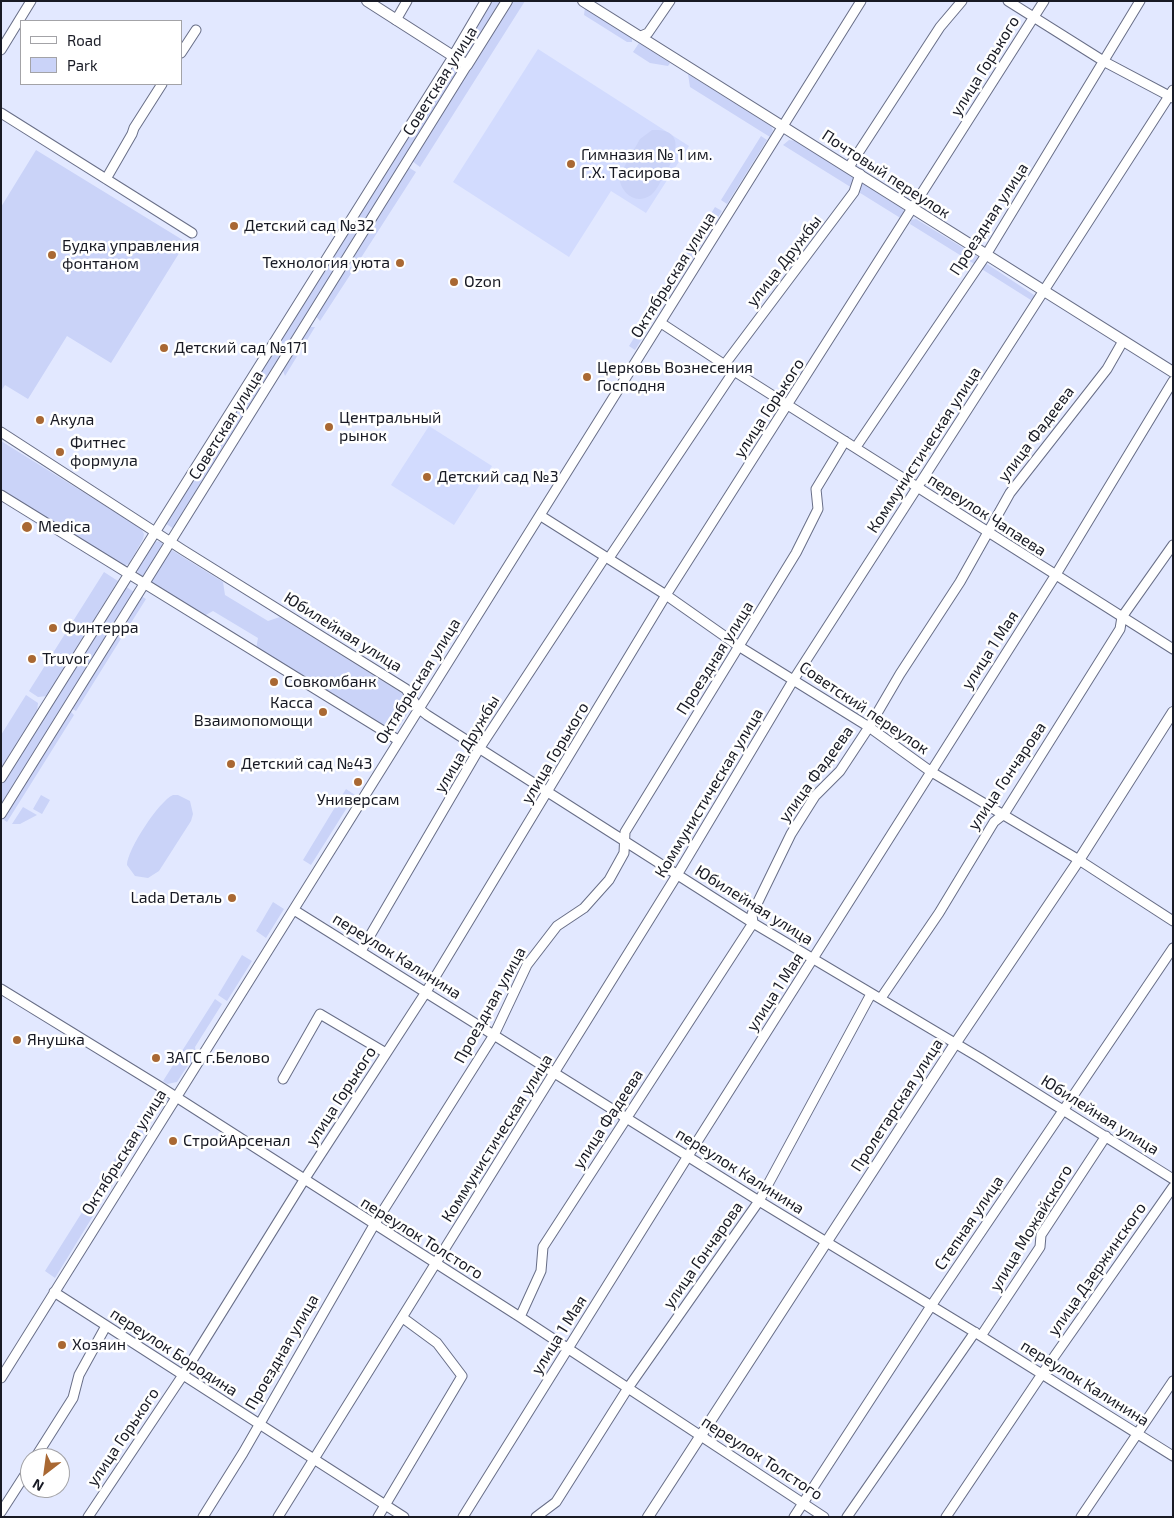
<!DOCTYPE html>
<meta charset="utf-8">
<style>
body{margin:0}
#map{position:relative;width:1174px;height:1518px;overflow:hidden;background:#e2e8ff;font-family:"Exo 2",sans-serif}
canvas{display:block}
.frame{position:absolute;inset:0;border:2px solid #181a24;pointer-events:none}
.legend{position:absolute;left:20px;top:20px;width:162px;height:65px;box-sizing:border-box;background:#fff;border:1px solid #a3a3a7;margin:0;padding:6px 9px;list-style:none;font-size:15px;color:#181a24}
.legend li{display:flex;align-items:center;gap:10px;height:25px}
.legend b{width:25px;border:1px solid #a3a3a7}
.north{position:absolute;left:20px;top:1448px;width:50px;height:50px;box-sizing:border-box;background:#fff;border:1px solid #a3a3a7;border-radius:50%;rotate:210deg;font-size:14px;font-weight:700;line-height:20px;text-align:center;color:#181a24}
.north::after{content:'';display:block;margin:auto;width:18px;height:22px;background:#a96833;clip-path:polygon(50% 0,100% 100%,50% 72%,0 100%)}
</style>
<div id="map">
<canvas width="1174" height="1518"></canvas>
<div class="frame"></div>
<ul class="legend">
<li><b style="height:6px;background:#fff"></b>Road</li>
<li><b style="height:14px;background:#cad3f8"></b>Park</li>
</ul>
<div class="north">N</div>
</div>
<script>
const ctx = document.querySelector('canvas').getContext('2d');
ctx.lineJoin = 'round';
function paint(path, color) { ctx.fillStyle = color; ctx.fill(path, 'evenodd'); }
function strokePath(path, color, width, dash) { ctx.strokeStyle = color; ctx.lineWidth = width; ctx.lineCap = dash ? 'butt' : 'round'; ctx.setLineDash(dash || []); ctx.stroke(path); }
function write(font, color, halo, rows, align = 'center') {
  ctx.font = font + ' "Exo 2",sans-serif'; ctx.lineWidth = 5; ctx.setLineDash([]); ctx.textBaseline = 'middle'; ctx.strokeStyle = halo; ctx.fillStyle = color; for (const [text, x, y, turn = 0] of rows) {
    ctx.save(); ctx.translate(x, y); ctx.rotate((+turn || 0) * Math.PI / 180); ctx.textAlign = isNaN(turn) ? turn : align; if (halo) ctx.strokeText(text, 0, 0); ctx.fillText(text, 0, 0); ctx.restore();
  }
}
const built = new Path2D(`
 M538,49l151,97 -43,67 -35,-22 -42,66 -116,-75z
 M429,426l63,40 -38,59 -63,-40z`);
const green = new Path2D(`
 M489,1h14l-30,46 -4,1 -3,-5z
 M512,1h13l-105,166 -8,-6z
 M585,8l47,29v5h-5l-43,-27z
 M639,43l31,20 -2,3 -18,-3 -17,-11z
 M451,67l5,1 2,4 -284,457 -9,-6z
 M688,74l83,52 2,4 -3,7 -80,-50z
 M652,130c36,-2 23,28 12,46 -4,6 -7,14 -13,19 -16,11 -31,-3 -32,-19l21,-37z
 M761,136l6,4 -40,64 -6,-4z
 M789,140l8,1 106,68 2,4 -3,6 -119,-74z
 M36,150l150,92 -75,121 -44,-27 -39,63 -23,-14 -4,6v-184z
 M408,167l8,5 -59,92 -5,-9z
 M715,207l7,4 -87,139 -6,-4z
 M916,219l62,38 -2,8 -66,-41 1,-4z
 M984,262l50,33v7l-54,-34z
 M346,265l8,4 -34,52 -5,-6z
 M307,327h8l-30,49 -3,-8z
 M1,441l140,87 3,6 -1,5 -14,25 -7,2 -121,-74z
 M154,541l8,1v5l-17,28 -5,2 -3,-7z
 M170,549l53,33 2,13 43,26 12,-4 125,78c9,12 1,21 -6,32l-13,2 -130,-80 2,-11 -45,-27 -9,5 -55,-34z
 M104,572l14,9 -71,115 -9,1 -9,-6z
 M125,586l9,6 -133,216v-22z
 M138,594l8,5 -17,27 -3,-8z
 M117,629h10l-51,82 -5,-3z
 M26,695l12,8 -1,9 -36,57v-34z
 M71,712l3,3 -67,107 -6,-4 65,-105z
 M346,789l9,6 -44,70 -8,-5z
 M41,795l9,5 -8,14 -9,-5z
 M173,795h5l12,6 3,13 -2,7 -32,50 -11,7 -13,-2 -8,-11c0,-15 32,-64 46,-70z
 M23,807l14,8 -17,9h-8z
 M273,902l11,7 -18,29 -10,-7z
 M242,955l10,6 -25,40 -9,-6z
 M215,999l7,5 -27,43 1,6 -19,29 -10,2 -4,-3z
 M155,1095l8,8 -48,77 -10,-6z
 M103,1179l9,6 -57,93 -10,-7z`);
const minor = new Path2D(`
 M1008,1l97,61 68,36
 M396,20l11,-19
 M641,36l7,-3 22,-32
 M1,50l30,-49
 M181,53l15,-23
 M1,113l191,120
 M849,167l91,-140 22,-26
 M106,179l26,-45 2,-6 28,-44
 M661,323l73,48 439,278
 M725,364l129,-172 6,-18
 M1,432l182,118 223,139 12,19 9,7 326,208 227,135 193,121
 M856,447l130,-192 154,-254
 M1,495l397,245
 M541,516l125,79 74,52 129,80 61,44 149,89 94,61
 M609,558l125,-187
 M1,778l452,-721
 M1,814l466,-749
 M294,910l465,291 222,135 192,120
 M361,951l118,-202 126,-192
 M1,989l158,97 361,231 304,200
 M881,998l58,-85 55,-91 10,-8 116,-185 2,-12 51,-72
 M283,1079l37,-65 66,39
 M54,1292l350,225
 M520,1317l21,-46 2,-24 210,-324 -1,-9 39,-80 24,-38 25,-25 29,-44 31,-53 60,-92 50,-89 97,-124 16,-28
 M981,1336l59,-89 1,-12 65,-99
 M1,1378l860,-1377
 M35,1458l38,-60 6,-23 27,-49
 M1,1512l29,-45
 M88,1517l95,-142 121,-195 122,-188 240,-397 378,-594
 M203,1517l40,-64 131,-228 120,-190 33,-70 30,-39 27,-18 25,-28 15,-27 1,-21 171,-279 22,-44 -2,-20 29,-48
 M278,1517l399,-642 117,-196 379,-589
 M378,1517l84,-141 -25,-33 -34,-25
 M463,1517l225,-361 367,-580 118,-195
 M536,1517l20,-15 72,-114 131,-187 112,-207
 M794,1517l137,-211 242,-358
 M847,1517l128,-185
 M946,1517l96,-143 131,-187
 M1081,1517l92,-136`);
const major = new Path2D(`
 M367,1l100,64 40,-64
 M583,1l590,371
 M453,57l33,-56
 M648,1517l307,-473 124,-184 94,-148`);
const markers = [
 [571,164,5,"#a96833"],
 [234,226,5,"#a96833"],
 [52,255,5,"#a96833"],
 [400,263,5,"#a96833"],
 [454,282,5,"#a96833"],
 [164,348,5,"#a96833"],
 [587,377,5,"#a96833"],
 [40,420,5,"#a96833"],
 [329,427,5,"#a96833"],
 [60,452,5,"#a96833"],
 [427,477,5,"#a96833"],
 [27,527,6,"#a96833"],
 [53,628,5,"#a96833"],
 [32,659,5,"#a96833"],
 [274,682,5,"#a96833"],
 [323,712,5,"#a96833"],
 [231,764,5,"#a96833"],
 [358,782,5,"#a96833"],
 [232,898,5,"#a96833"],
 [17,1040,5,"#a96833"],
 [156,1058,5,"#a96833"],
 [173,1141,5,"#a96833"],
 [62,1345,5,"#a96833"]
];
const streetNames = [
 ["улица Горького",985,66,-58],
 ["Советская улица",440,81,-58],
 ["Почтовый переулок",886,174,33],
 ["Проездная улица",989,219,-57],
 ["улица Дружбы",784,261,-52],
 ["Октябрьская улица",673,275,-58],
 ["улица Горького",769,408,-57],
 ["Советская улица",226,425,-58],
 ["улица Фадеева",1036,434,-53],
 ["Коммунистическая улица",924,450,-57],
 ["переулок Чапаева",987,515,33],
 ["Юбилейная улица",343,632,32],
 ["улица 1 Мая",990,650,-57],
 ["Проездная улица",715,658,-58],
 ["Октябрьская улица",418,681,-58],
 ["Советский переулок",864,708,34],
 ["улица Дружбы",467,744,-59],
 ["улица Горького",555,753,-59],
 ["улица Фадеева",816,774,-54],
 ["улица Гончарова",1007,776,-56],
 ["Коммунистическая улица",709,793,-59],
 ["Юбилейная улица",754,905,32],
 ["переулок Калинина",397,956,32],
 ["улица 1 Мая",775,992,-57],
 ["Проездная улица",490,1005,-61],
 ["улица Горького",341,1096,-57],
 ["Пролетарская улица",897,1105,-57],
 ["Юбилейная улица",1100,1115,32],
 ["улица Фадеева",608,1119,-57],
 ["Коммунистическая улица",497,1138,-58],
 ["Октябрьская улица",124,1152,-58],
 ["переулок Калинина",740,1171,32],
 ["Степная улица",969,1223,-56],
 ["улица Можайского",1031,1228,-59],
 ["переулок Толстого",422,1238,32],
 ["улица Гончарова",703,1255,-55],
 ["улица Дзержинского",1097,1269,-55],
 ["улица 1 Мая",559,1335,-58],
 ["переулок Бородина",174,1352,33],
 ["Проездная улица",282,1352,-60],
 ["переулок Калинина",1085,1383,32],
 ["улица Горького",123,1437,-56],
 ["переулок Толстого",762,1458,33]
];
const poiNames = [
 ["Гимназия № 1 им.",581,155],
 ["Г.Х. Тасирова",581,173],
 ["Детский сад №32",244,226],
 ["Будка управления",62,246],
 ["фонтаном",62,264],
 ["Технология уюта",390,263,"right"],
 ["Ozon",464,282],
 ["Детский сад №171",174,348],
 ["Церковь Вознесения",597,368],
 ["Господня",597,386],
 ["Центральный",339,418],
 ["рынок",339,436],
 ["Акула",50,420],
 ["Фитнес",70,443],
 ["формула",70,461],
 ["Детский сад №3",437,477],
 ["Mеdica",38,527],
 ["Финтерра",63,628],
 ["Truvor",42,659],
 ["Совкомбанк",284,682],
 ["Касса",313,703,"right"],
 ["Взаимопомощи",313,721,"right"],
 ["Детский сад №43",241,764],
 ["Универсам",358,800,"center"],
 ["Lada Dеталь",222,898,"right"],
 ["Янушка",27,1040],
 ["ЗАГС г.Белово",166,1058],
 ["СтройАрсенал",183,1141],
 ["Хозяин",72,1345]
];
paint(built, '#d2dbfe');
paint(green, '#cad3f8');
strokePath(minor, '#686e87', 11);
strokePath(major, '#686e87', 12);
strokePath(minor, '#fff', 9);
strokePath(major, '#fff', 10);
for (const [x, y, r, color] of markers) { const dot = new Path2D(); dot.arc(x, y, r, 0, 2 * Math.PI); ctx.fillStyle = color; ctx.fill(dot); strokePath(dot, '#fff', 2); }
write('16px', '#181a24', '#fff', streetNames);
write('16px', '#181a24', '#fff', poiNames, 'left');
</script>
